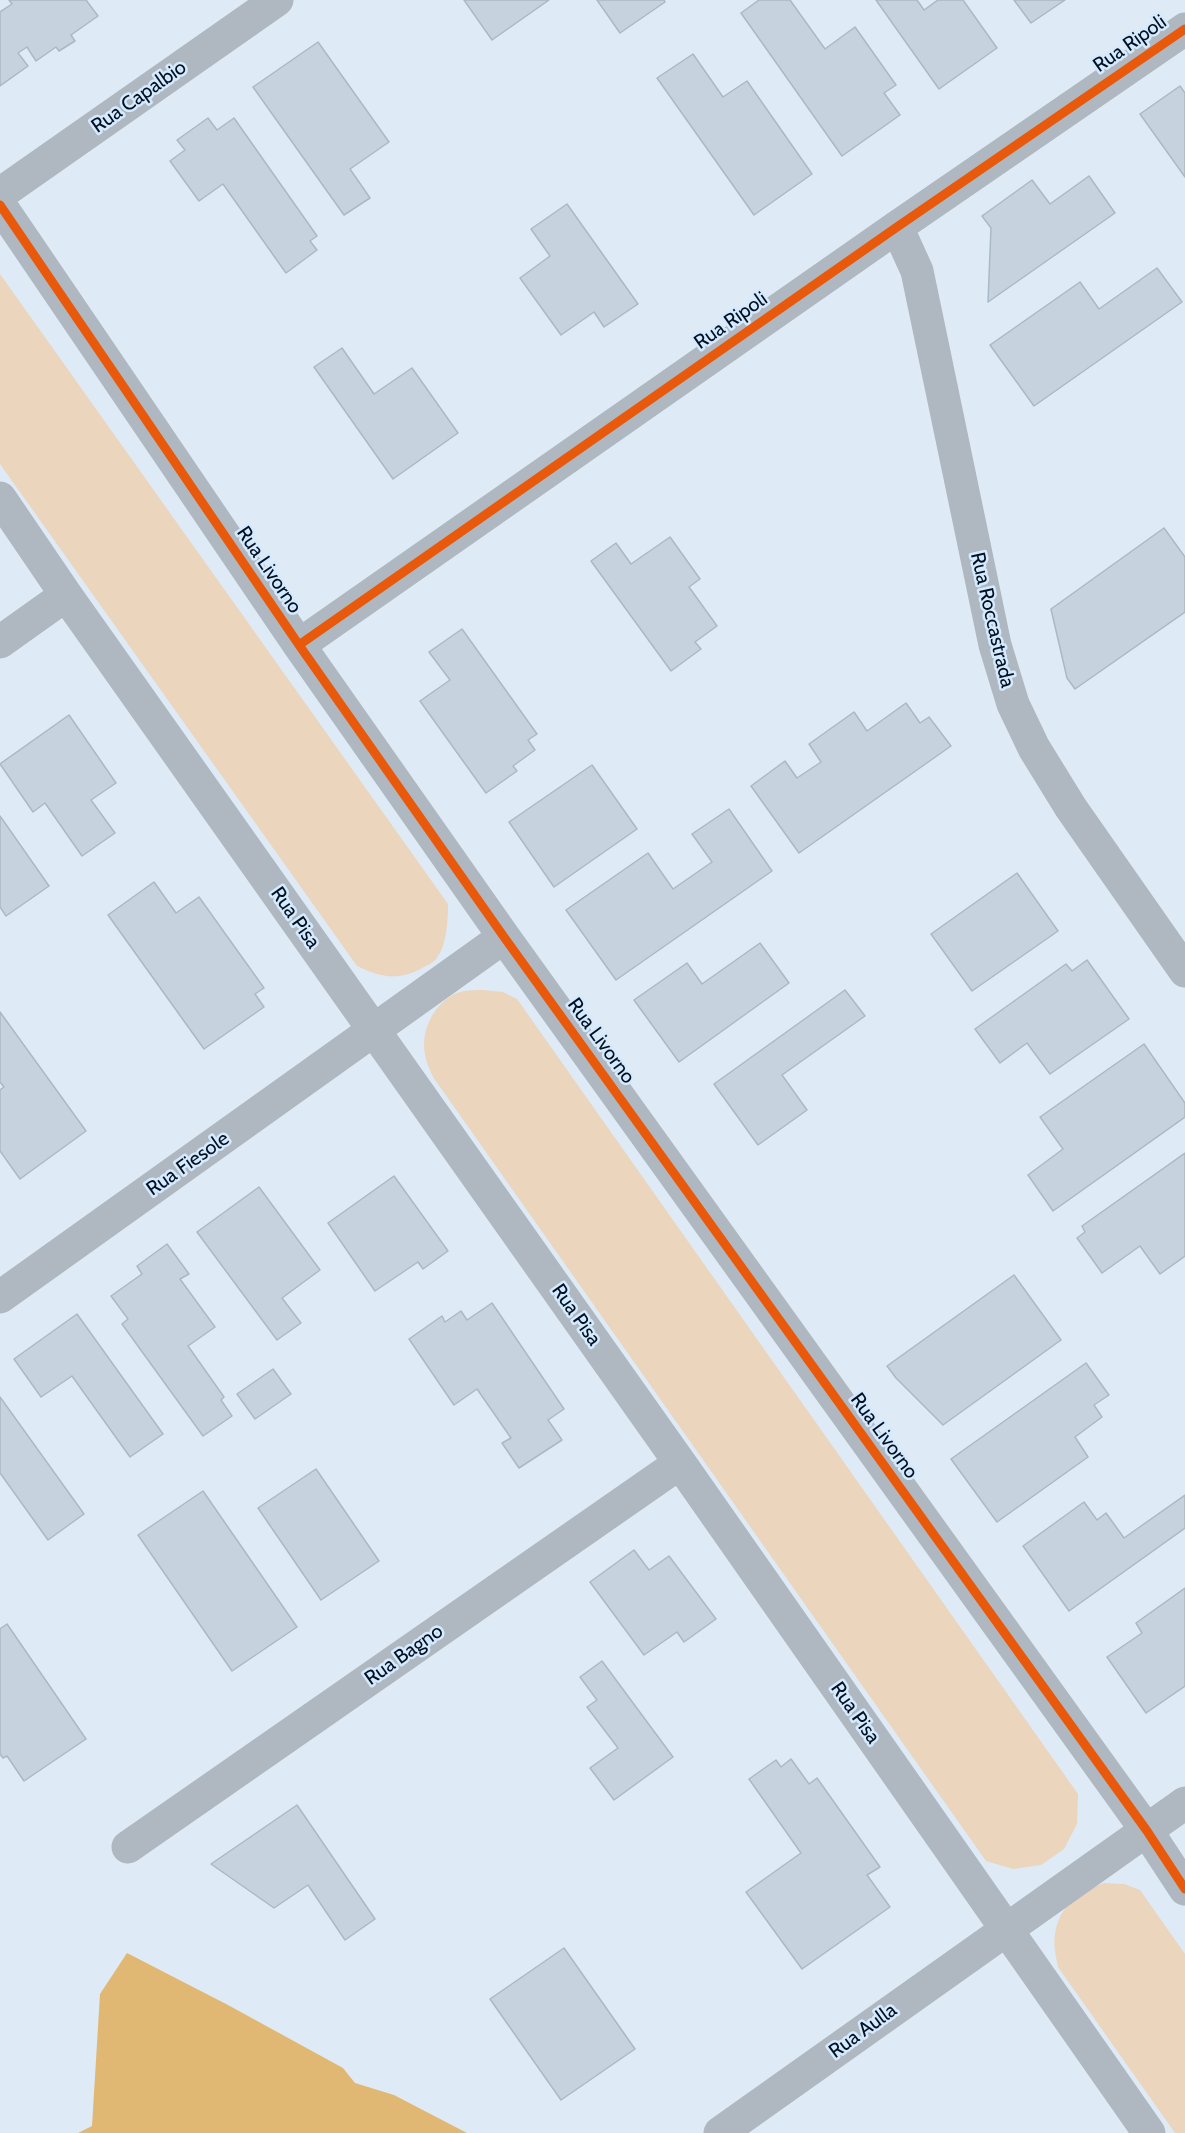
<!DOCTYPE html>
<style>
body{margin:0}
canvas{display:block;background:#deeaf5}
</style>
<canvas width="1185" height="2133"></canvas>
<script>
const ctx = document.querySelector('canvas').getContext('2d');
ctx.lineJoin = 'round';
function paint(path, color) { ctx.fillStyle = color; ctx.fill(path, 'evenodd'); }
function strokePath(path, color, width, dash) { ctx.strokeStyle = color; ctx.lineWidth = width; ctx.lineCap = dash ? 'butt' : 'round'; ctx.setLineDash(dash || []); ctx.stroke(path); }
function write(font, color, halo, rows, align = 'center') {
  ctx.font = font + ' Cabin,sans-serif'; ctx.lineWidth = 5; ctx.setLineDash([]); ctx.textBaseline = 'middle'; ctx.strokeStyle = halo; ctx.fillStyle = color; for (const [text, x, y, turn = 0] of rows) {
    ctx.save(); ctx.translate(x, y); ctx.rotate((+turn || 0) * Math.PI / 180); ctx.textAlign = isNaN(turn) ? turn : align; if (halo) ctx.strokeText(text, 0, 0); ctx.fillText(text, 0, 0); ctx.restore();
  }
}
const green = new Path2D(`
 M0,274l448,630c0,16 -1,42 -12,55 -2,3 -8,6 -12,8 -24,14 -43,11 -67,-1l-357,-502z
 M483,990l20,2 14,7 561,795 -1,30 -13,25 -23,16 -28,4 -27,-8 -553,-784c-3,-7 -7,-15 -8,-23 -5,-26 12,-57 39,-63 6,-1 13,-1 19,-1z
 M1104,1883l20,1 16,6 45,64v179h-10l-117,-166c-2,-10 -5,-23 -3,-33 4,-28 24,-42 49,-51z`);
const forest = new Path2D(`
 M127,1953l101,52 115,63 12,15 39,12 73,38h-389l14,-7 8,-132z`);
const building = new Path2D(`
 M9,0h77l12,16 -27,19 4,6 -16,10 -3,-4 -20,14 -9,-14 -9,6 10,13 -28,20v-74l12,-8z
 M464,0h85l-57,40z
 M597,0h67l1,2 -45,31z
 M759,0h31l35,49 30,-22 41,58 -12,8 16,22 -58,41 -101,-143z
 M876,0h41l7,10 14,-10h25l34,48 -58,41z
 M1014,0h51l-34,23z
 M318,42l71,100 -39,27 20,29 -26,17 -91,-128z
 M693,54l30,43 24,-16 65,93 -58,41 -97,-137z
 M1180,86l5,7v84l-45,-63z
 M208,118l9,12 17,-12 83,118 -7,5 7,9 -31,23 -63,-89 -24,17 -29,-40 15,-11 -8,-10z
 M1089,176l26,37 -127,89 3,-74 -9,-12 50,-36 18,24z
 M567,204l71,100 -34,23 -10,-15 -33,23 -41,-57 30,-22 -19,-27z
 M1157,268l25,34 -148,104 -44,-61 90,-63 19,27z
 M342,348l32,46 38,-26 46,65 -65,46 -79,-112z
 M1164,528l21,29v55l-110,77 -8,-11 -16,-69z
 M670,537l30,42 -11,8 28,39 -22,16 6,7 -30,22 -80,-110 25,-18 15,21z
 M462,629l75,105 -9,6 7,10 -22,16 4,5 -31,22 -66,-92 30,-21 -21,-28z
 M906,703l14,20 9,-6 22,29 -152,107 -48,-67 34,-25 12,17 24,-16 -12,-18 45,-32 13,19z
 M69,715l47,68 -25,17 24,33 -33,23 -37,-53 -12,9 -33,-48z
 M592,765l45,64 -83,58 -45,-65z
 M729,809l43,62 -156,109 -50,-70 82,-57 25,36 39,-27 -20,-28z
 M0,816l49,70 -43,30 -6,-9z
 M1017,873l41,58 -86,60 -41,-57z
 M154,882l22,31 23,-16 65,91 -9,6 9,13 -60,42 -96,-134z
 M760,943l29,40 -110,79 -45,-62 53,-37 15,21z
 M1087,960l42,59 -79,55 -23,-31 -27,20 -25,-34 91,-65 6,7z
 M845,990l20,26 -83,59 25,35 -49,35 -44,-61z
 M0,1012l86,119 -66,48 -20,-28v-61l4,-3 -4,-5z
 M1144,1044l41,59v14l-132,94 -25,-36 35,-26 -23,-32z
 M1185,1153v103l-25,18 -20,-28 -38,27 -25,-35 8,-6 -3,-6z
 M394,1176l54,75 -25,18 -5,-7 -43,29 -47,-68z
 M259,1187l61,83 -38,28 19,25 -24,17 -80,-108z
 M167,1244l22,30 -9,5 35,48 -27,19 36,51 -3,3 11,16 -29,20 -81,-112 6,-5 -17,-23 31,-22 -5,-8z
 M1014,1275l47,65 -118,85 -47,-47 -9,-12z
 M492,1303l72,106 -16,11 14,20 -43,28 -17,-25 9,-5 -34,-49 -23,16 -45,-66 33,-23 3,6 16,-11 6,9z
 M77,1314l86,120 -33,23 -58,-81 -31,21 -27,-38z
 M1086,1363l23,32 -15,10 8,12 -27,20 13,20 -91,65 -46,-63z
 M273,1369l18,25 -36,25 -18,-25z
 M0,1397l84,117 -36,26 -48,-67z
 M316,1469l63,92 -58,39 -63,-92z
 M203,1491l94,136 -65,44 -94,-136z
 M1185,1495v33l-116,83 -46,-65 61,-44 13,18 9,-7 18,25z
 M634,1550l15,20 20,-14 47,63 -32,23 -7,-10 -33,23 -54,-73z
 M1185,1588v98l-39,27 -39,-56 35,-24 -6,-10z
 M7,1624l79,115 -62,42 -17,-25 -4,2 -3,-4v-125z
 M602,1661l71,96 -59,43 -24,-32 28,-20 -31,-41 10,-7 -17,-23z
 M791,1759l18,25 8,-6 63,89 -13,8 23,32 -88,62 -56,-77 55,-39 -52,-74 27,-19 5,7z
 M297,1805l78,114 -30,21 -37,-55 -34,23 -63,-44z
 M564,1948l71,101 -74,51 -71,-101z`);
const minor = new Path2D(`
 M0,194l277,-194
 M0,205l299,440 205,292 643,894 38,58
 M897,227l20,44 78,374 18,59 21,44 37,60 114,163
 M0,498l66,97 614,868 469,670
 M0,642l66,-47
 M299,645l598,-418 288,-198
 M0,1297l504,-360
 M128,1847l552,-384
 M720,2133l465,-330`);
const cycleway = new Path2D(`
 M0,205l299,440 205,292 643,894 38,58
 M299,645l598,-418 288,-198`);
const streetNames = [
 ["Rua Ripoli",1130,44,-35],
 ["Rua Capalbio",139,97,-35],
 ["Rua Ripoli",731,321,-35],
 ["Rua Livorno",269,570,56],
 ["Rua Roccastrada",992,620,77],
 ["Rua Pisa",295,918,55],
 ["Rua Livorno",601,1041,54],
 ["Rua Fiesole",188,1164,-35],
 ["Rua Pisa",576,1315,55],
 ["Rua Livorno",884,1436,54],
 ["Rua Bagno",404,1655,-35],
 ["Rua Pisa",855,1713,55],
 ["Rua Aulla",863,2031,-36]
];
paint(green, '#ebd5bc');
paint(forest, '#e1b873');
paint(building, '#c6d3de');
strokePath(building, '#aab9c7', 1.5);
strokePath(minor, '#afb8c0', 33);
strokePath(cycleway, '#e8590c', 9);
write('20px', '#011122', '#d5eafe', streetNames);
</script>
